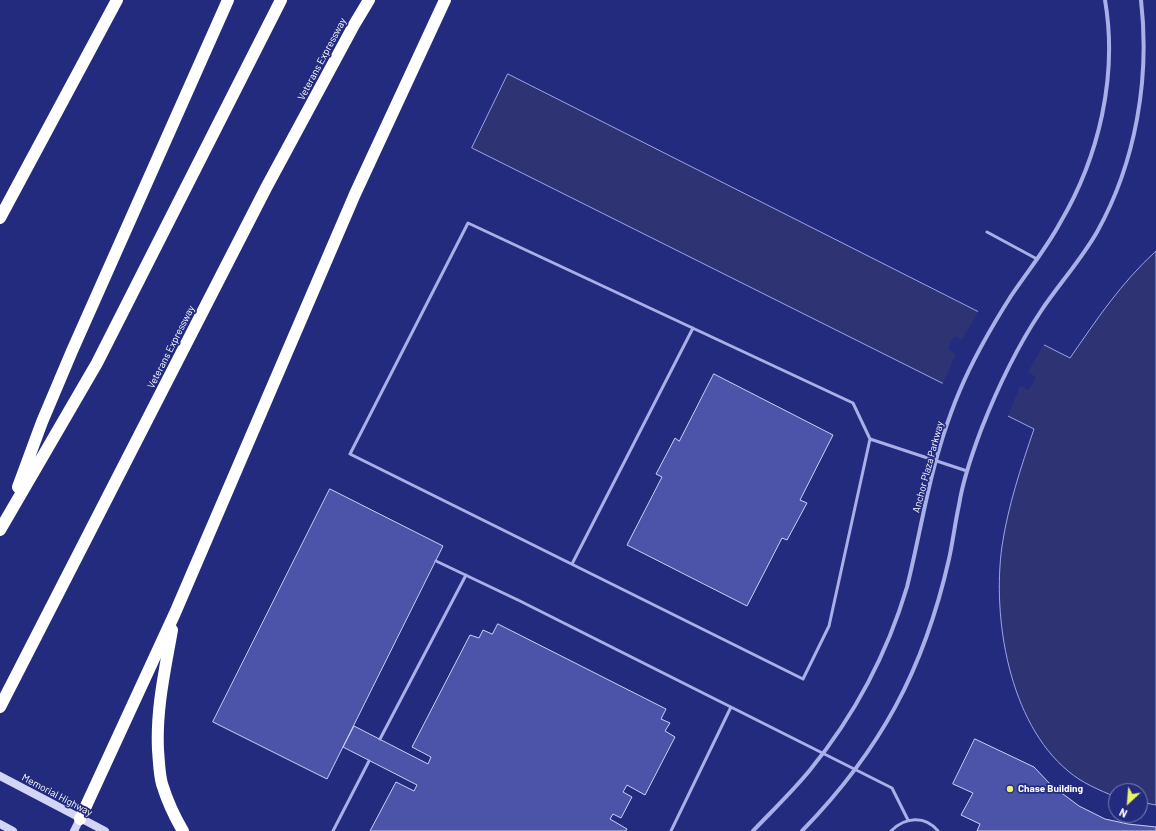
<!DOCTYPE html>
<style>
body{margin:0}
#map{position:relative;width:1156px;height:831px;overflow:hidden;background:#232b7f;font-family:Barlow,sans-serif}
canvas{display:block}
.north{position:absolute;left:1108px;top:783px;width:40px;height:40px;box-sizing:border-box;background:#232b7f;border:1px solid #7b80b2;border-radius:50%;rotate:206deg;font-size:11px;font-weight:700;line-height:16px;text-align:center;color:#fff}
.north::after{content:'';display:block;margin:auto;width:14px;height:18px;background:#eaf26b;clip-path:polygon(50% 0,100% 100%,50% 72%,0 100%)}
</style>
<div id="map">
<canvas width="1156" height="831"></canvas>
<div class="north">N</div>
</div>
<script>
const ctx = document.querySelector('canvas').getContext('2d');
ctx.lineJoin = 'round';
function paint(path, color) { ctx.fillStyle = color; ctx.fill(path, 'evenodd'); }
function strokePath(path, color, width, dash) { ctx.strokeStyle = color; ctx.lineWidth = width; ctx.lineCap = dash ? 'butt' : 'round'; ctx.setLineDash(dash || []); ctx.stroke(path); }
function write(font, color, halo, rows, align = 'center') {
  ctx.font = font + ' Barlow,sans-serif'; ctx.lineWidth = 3.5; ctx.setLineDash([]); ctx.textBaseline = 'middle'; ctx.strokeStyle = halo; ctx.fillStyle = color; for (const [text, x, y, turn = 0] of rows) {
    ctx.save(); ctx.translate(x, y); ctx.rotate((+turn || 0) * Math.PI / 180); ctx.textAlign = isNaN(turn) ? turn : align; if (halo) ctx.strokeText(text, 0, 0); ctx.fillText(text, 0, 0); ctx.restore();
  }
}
const water = new Path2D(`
 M508,74l562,284c27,-39 51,-75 86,-107v554l-16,-3v-11h-24v6c-17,-7 -34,-14 -48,-26 -59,-49 -76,-153 -66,-225 6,-40 19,-79 32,-117l-562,-281z`);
const pier = new Path2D(`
 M979,310l66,33 -17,29 8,5 -7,13 -9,-4 -13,32 -65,-33 14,-31 -8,-5 6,-13 8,4z`);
const building = new Path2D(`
 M714,374l119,61 -33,65 7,3 -20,37 -5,-2 -35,68 -120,-61 35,-68 -6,-3 19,-36 4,3z
 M330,489l113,57 -116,233 -114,-57z
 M498,624l168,85 -5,10 9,4 -5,8 10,6 -30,58 -18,-10 -4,7 9,5 -11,21 -8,-4 -3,5 17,10 -1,2h-256l26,-49 18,9 3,-6 -74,-38 11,-21 74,38 3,-7 -19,-10 58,-112 9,3 4,-8 9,4z
 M975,739l59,28 17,18 28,21 26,13 23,5 28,3v4h-179l3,-7 -19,-9 12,-22 -20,-9z`);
const lane = new Path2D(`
 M987,232l50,27
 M870,439l-17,-36 -385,-180 -118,231 453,225 26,-53 41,-187 97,32
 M436,561l84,40 372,187 16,32
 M572,564l121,-236
 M380,739l86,-164
 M333,831l36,-70
 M671,831l60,-124
 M891,831c14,-14 34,-16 47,0`);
const street = new Path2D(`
 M753,831c19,-20 39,-39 57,-61 44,-54 77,-116 97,-183 8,-32 14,-64 21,-95 8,-35 18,-69 32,-102 14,-33 32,-64 51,-94 16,-24 35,-47 49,-73 39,-66 58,-147 45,-223
 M802,831c79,-81 122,-162 147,-272 4,-18 6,-36 10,-54 4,-26 13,-51 22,-75 16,-41 36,-83 60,-119 18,-27 40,-51 56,-79 39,-70 53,-154 44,-232`);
const secondary = new Path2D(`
 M0,776l105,55
 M0,824l13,7
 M74,831l6,-12`);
const highway = new Path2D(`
 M0,218l117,-218
 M18,487l24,-65 30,-71 156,-351
 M0,530l97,-167 184,-363
 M172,630c-7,40 -16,79 -14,120 1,11 1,23 4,34 5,16 12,32 21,47
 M0,707l266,-519 88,-163 15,-25
 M80,819l95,-206 180,-419 90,-194`);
const markers = [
 [1010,789,4,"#eaf26b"]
];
const streetNames = [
 ["Veterans Expressway",322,59,-62],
 ["Veterans Expressway",171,347,-63],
 ["Anchor Plaza Parkway",928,467,-75],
 ["Memorial Highway",57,795,28]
];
const poiNames = [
 ["Chase Building",1018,789]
];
paint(water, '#2e3473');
strokePath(water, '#9da5e8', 1);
paint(pier, '#232b7f');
paint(building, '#4b54a8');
strokePath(building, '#ccd0f5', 1);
strokePath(lane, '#a9afe7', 3);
strokePath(street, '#a9afe7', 4);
strokePath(secondary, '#d2d5f6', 8);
strokePath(highway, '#fff', 12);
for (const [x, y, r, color] of markers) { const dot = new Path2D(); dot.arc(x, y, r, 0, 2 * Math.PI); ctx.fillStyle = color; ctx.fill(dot); strokePath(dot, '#232b7f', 1.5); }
write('10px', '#fff', '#232b7f', streetNames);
write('bold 10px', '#fff', '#232b7f', poiNames, 'left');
</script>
